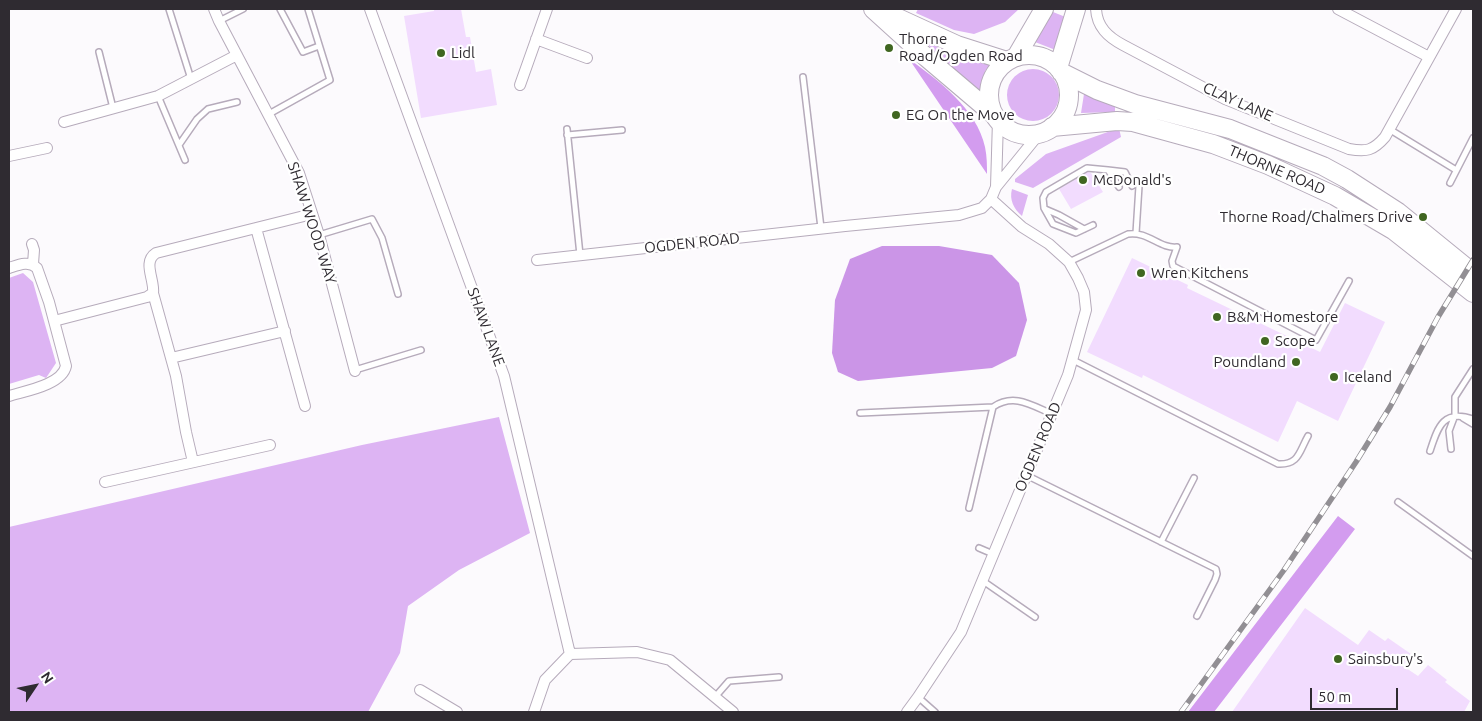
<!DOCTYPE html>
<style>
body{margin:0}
#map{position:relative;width:1482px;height:721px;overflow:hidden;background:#fcfafd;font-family:Ubuntu,sans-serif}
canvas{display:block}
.frame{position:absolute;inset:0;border:10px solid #2f2b31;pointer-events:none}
.north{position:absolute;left:10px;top:661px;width:50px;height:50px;-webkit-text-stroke:4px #fff;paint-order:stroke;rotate:56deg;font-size:14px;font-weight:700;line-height:20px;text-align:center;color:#2f2b31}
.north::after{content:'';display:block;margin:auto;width:18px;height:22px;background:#2f2b31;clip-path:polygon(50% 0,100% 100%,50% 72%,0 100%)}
.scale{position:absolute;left:1310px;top:688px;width:88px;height:22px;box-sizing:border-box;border:2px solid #2f2b31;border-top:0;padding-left:6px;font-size:15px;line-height:18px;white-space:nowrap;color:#2f2b31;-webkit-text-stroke:4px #fff;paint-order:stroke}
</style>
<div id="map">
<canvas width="1482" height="721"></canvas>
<div class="frame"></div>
<div class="north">N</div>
<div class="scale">50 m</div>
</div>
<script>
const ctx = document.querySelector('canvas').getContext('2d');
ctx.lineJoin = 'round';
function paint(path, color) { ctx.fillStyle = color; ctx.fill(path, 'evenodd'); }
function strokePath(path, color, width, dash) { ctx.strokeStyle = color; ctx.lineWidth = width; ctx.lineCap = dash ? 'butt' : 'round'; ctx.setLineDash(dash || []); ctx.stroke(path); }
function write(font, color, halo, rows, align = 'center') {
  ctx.font = font + ' Ubuntu,sans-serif'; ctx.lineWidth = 4.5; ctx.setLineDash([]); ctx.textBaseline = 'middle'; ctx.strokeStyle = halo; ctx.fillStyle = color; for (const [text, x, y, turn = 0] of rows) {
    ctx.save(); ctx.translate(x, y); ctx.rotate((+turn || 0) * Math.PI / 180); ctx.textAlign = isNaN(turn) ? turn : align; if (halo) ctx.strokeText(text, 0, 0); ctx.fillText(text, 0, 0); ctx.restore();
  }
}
const green = new Path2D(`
 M918,9h101l-14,13 -31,12 -20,-4 -38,-17z
 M1053,12l15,6 -10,33 -23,-9z
 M923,38l68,26 -6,7 -4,23 -39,-30z
 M1007 95a26 26 0 1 1 52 0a26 26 0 1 1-52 0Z
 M1084,94l31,10v8l-34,1z
 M1119,128l2,9 -88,51 -18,-6v-3l31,-25z
 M1012,189l16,6 -6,21c-8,-7 -13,-16 -10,-27z
 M23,273l10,9 23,81 -10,15 -7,-3 -30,9v-106z
 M499,417l31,116 -71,37 -51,36 -8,47 -32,59h-359v-185l353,-82z`);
const forest = new Path2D(`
 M909,59c29,21 68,50 76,88 2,9 2,19 2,27z
 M1338,516l17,13 -141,183h-26z`);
const water = new Path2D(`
 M882,246h57l53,9 27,28 8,37 -11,36 -24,12 -134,13 -20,-9 -6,-19 3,-53 15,-41z`);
const building = new Path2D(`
 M434,9h27l5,28h4l6,35 15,-3 6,36 -76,13 -17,-102 30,-5z
 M1088,172l3,1 12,19 -32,17 -12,-20z
 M1132,258l56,27 -1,3 133,64 25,-49 40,19 -47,99 -41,-20 -19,41 -135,-67 -1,3 -55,-26z
 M1305,608l53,37 11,-15 16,11 3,-3 23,16 -8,12 15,10 10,-11 19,15 -2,2 25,19 -6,11h-232z`);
const service = new Path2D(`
 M169,9l22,70
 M280,9l23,43 16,-6
 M219,21l24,-12
 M99,52l14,56
 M803,77l18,151
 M158,96l27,64
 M269,114l61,-34 -22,-71
 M567,129l13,126
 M1389,129l67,41
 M567,135l55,-5
 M179,145l18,-26 11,-10 29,-7
 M1108,170l17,2 7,14
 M1450,183l23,-45
 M1045,209l14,6 25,14
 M1093,225l-17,8 -23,-9 -9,-16 -1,-10 3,-6 41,-24 21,2 11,17
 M1136,233l3,-47
 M319,235l53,-16 10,19 16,56
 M1069,262l59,-28c20,-3 32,15 49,13l-5,14 1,5 143,74 33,-59
 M1073,360l205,104c21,1 21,-12 30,-28
 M355,370l66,-20
 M860,413l133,-6
 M1463,418l10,6
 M1451,449l-2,-18 6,-16v-18l18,-28
 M1430,451c8,-24 13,-42 43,-32
 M1026,475l190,94 1,5 -2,6 -18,36
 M1398,502l75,54
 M969,508l24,-101c21,-14 38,-2 59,7
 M1161,542l33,-64
 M979,548l14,6
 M983,581l52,36
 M715,697l14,-16 50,-4
 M918,697l17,15`);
const minor = new Path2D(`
 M214,9l5,12 80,152 20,62 36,136
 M370,9l134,367 66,278
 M1096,9c1,18 12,28 27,36l102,54 124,50c17,3 24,2 36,-12l71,-128
 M1338,9l91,48
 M536,39l51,19
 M520,85l27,-76
 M64,122l94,-26 79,-41
 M9,156l38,-8
 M996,187l2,-67
 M256,228l49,178
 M32,244l2,6 -1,14
 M537,260l308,-34 114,-11 23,-7 9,-9
 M9,268c9,-3 20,-8 28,0l12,34 17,64c-4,19 -41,25 -57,30
 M153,293l23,83 10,56 7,30
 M54,321l93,-24 6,-4c2,-13 -11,-31 3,-40l156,-39
 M171,358l114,-27
 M105,482l165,-37
 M420,690l37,22
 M534,712l11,-32 25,-26 67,-2 33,8 63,52
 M907,712l11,-15 43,-65 107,-257 18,-65 -2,-18 -6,-14 -9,-16 -20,-18 -27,-17 -31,-28 5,-12 43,-53`);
const trunk = new Path2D(`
 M873,9l54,49 66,56
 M885,12l72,33 50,16
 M989 95a40 40 0 1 1 80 0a40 40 0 1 1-80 0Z
 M1016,57l28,-48
 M1058,68l18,-59
 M1061,72l36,18 38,14 95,25 93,37 24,13 51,33 75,61
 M1052,127l65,-6 16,1 80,22 55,21 67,31 58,34 80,63`);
const rail = new Path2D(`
 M1181,712l103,-142 72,-108 34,-55 48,-90 35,-57`);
const markers = [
 [889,48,5,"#406621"],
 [441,53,5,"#406621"],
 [896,115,5,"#406621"],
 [1083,180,5,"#406621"],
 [1423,217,5,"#406621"],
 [1141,273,5,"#406621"],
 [1217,317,5,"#406621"],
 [1265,341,5,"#406621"],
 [1296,362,5,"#406621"],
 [1334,377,5,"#406621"],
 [1338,659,5,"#406621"]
];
const poiNames = [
 ["Thorne",899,39],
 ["Road/Ogden Road",899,56],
 ["Lidl",451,53],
 ["EG On the Move",906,115],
 ["McDonald's",1093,180],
 ["Thorne Road/Chalmers Drive",1413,217,"right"],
 ["Wren Kitchens",1151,273],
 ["B&M Homestore",1227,317],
 ["Scope",1275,341],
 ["Poundland",1286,362,"right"],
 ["Iceland",1344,377],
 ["Sainsbury's",1348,659]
];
const streetNames = [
 ["CLAY LANE",1238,102,24],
 ["THORNE ROAD",1277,170,23],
 ["SHAW WOOD WAY",312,223,72],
 ["OGDEN ROAD",692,243,-6],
 ["SHAW LANE",486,327,70],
 ["OGDEN ROAD",1038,447,-67]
];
paint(green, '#ddb4f3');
paint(forest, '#d39cef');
paint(water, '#cb95e7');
paint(building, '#f2dcfe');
strokePath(service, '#b6abbb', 8);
strokePath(minor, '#b6abbb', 12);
strokePath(trunk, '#b6abbb', 20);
strokePath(service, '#fff', 5);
strokePath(minor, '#fff', 10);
strokePath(trunk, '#fff', 18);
strokePath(rail, '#928f94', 5.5);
strokePath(rail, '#fff', 4, [11]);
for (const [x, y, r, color] of markers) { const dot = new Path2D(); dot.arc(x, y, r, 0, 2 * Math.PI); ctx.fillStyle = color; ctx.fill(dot); strokePath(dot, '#fff', 2); }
write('15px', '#2f2b31', '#fff', poiNames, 'left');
write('15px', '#2f2b31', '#fff', streetNames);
</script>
